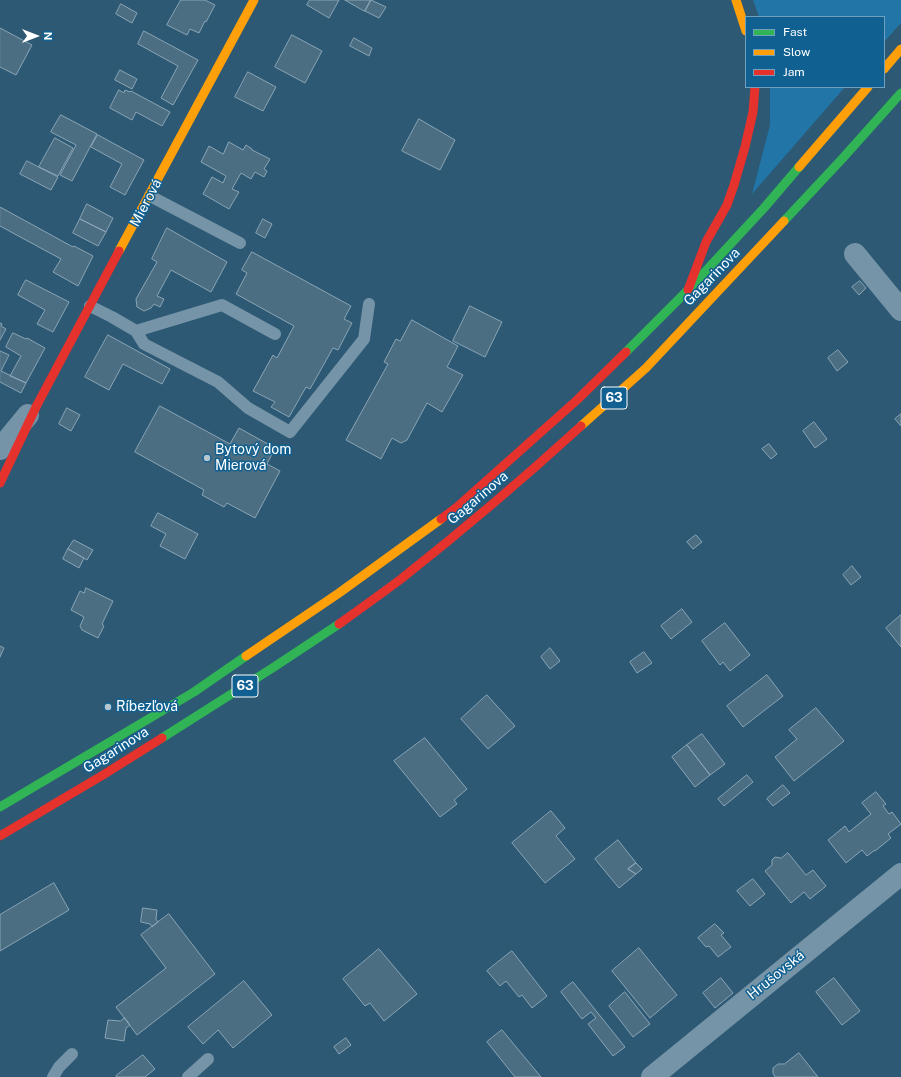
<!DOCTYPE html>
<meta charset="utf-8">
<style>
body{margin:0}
#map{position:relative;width:901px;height:1077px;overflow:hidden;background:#2d5974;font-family:"Public Sans",sans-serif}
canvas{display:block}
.legend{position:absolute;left:745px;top:16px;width:140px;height:72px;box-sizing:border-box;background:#106091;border:1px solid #70a0bd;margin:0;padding:5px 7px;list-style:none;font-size:12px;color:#fff}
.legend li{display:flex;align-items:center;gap:8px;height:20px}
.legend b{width:20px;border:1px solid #70a0bd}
.north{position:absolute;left:16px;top:16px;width:40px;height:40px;-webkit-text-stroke:3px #106091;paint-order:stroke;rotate:90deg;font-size:11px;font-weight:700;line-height:16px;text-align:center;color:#fff}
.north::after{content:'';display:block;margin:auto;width:14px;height:18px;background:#fff;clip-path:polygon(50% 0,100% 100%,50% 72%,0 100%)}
</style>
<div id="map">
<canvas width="901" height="1077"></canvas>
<ul class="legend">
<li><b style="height:5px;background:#30b455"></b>Fast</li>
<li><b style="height:5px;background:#ff9f0a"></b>Slow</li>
<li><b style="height:5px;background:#e5322d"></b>Jam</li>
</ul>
<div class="north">N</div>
</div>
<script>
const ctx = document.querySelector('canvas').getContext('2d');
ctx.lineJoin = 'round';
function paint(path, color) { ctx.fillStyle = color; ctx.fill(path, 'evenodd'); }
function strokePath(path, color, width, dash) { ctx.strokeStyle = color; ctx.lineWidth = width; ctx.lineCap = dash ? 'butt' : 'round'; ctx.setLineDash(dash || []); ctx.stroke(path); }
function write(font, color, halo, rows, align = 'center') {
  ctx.font = font + ' "Public Sans",sans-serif'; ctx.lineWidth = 3; ctx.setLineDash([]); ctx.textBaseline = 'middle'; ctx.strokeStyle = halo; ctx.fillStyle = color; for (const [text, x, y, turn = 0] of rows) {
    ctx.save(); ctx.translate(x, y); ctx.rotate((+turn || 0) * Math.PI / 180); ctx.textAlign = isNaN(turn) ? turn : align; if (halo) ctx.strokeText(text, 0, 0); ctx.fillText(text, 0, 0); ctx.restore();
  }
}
const green = new Path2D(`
 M753,0h148v23l-17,19v-25h-125z
 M770,87h75l-93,107 18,-69z`);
const building = new Path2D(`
 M181,0h24l10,5 -9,17 -1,-1 -6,12 -9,-4 -3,6 -20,-10z
 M310,0h29l-10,18 -22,-13z
 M345,0h26l-6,11z
 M371,0l15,7 -7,11 -14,-7z
 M121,4l16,9 -5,10 -16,-9z
 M0,28l32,17 -16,30 -16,-8z
 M144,31l54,29 -25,45 -12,-7 17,-32 -40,-22z
 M292,35l30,16 -17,32 -30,-16z
 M354,38l18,10 -3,8 -19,-10z
 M120,70l17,9 -5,10 -17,-9z
 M248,72l28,15 -13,24 -28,-14z
 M119,90l5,3 1,-3 5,2 1,-1 39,21 -8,14 -26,-14 -4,8 -22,-12z
 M61,115l36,19 -25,47 -12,-6 16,-30 -25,-13z
 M419,119l36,21 -15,30 -38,-19z
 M98,135l46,25 -19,35 -15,-8 12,-23 -31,-17z
 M55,138l18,10 -15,28 -19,-9z
 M229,142l14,8 3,-5 6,4v1l18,9 -6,10 3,2 -3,6 -9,-5 -4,7 -10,-6 -9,16 7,3 -10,17 -26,-15 9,-17 11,6 3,-7 -25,-14 8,-16 14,8z
 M27,161l31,16 -7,13 -31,-16z
 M87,204l26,14 -7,14 -26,-13z
 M0,207l73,40 1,-1 19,10 -15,30 -25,-14 8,-13 -61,-33z
 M80,219l26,13 -8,14 -25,-13z
 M263,219l9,5 -7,14 -9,-5z
 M167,228l60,34 -16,30 -40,-22 -14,26 7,3 -4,8 -6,-3 -3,4 -7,3 -7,-4 -1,-8 21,-37 -5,-3z
 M252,252l99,54 -7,13 8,4 -14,27 -5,-2 -23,41 -4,-2 -17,30 -18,-10 4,-5 -22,-11 20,-36 4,3 17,-32 -58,-32 11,-21 -5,-3z
 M26,280l43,22 -16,30 -16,-8 8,-14 -27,-15z
 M860,281l6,7 -7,7 -7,-8z
 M470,306l32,16 -17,35 -32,-16z
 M412,320l46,26 -11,21 16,8 -21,37 -15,-9 -20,37 -6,3 -9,-5 -11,21 -35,-19 42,-76 -4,-2 12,-23 4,2z
 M0,323l2,1 -1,2 5,3 -6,11z
 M13,333l13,6 1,-1 18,10 -19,35 -16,-7 11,-20 -15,-9z
 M108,335l62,34 -8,15 -39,-20 -14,26 -24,-13z
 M838,350l10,12 -11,9 -9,-13z
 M0,351l9,4 -8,16 25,12 -5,10 -21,-11z
 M160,406l70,38 9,-16 36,20 -8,16 13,7 -25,47 -28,-15 -3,4 -22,-12 2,-5 -69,-38z
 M67,408l13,7 -9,16 -12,-7z
 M901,414v12l-6,-7z
 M814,422l13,17 -12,9 -12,-17z
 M769,444l8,10 -6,5 -9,-10z
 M158,513l40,21 -13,25 -25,-13 6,-12 -15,-8z
 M696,535l6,7 -9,7 -6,-7z
 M74,540l19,10 -6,10 -19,-11z
 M68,549l16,9 -5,10 -16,-9z
 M852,566l9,11 -10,8 -8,-10z
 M86,588l27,13 -11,23 2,2 -6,12 -16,-8 -2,-4 4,-9 -13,-7 9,-19 4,2z
 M682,609l10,13 -21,17 -10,-13z
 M901,615v32l-15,-19z
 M725,623l25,32 -20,16 -7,-9 -3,3 -18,-24z
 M0,646l4,2 -4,9z
 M550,648l10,13 -10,8 -9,-12z
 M644,652l8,11 -15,10 -7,-11z
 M767,675l16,21 -40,31 -16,-21z
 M487,695l28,31 -27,23 -27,-30z
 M816,708l28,33 -50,40 -19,-24 22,-18 -8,-9z
 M702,734l23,30 -15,11 -23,-30z
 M425,738l42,51 -13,11 3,4 -17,13 -46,-56z
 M687,745l23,30 -15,12 -23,-30z
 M747,775l6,7 -29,24 -6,-7z
 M783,785l7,8 -17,13 -6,-7z
 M876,792l10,12 -3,2 6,8 3,-2 9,12 -13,10 3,4 -16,13v-1l-8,6 -5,-6 -16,13 -18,-23 17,-14 4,6 22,-18 -9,-11z
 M551,811l14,17 -9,8 19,23 -30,24 -33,-40z
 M618,840l18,23 -8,6 8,5 -17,14 -24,-29z
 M788,853l18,22 7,-5 13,16 -16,13 -6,-7 -13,11 -26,-32 7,-6v-5l3,-3 6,1z
 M636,863l6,6 -6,5 -8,-5z
 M753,879l12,15 -15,12 -13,-15z
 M54,883l15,27 -69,41v-36z
 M143,908l14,2 -1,9 2,3 -6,5 -2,-3 -9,-2z
 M169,914l46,60 -78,61 -21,-28 50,-39 -25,-33z
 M715,924l9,9 -3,2 10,12 -13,10 -9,-11 -3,1 -8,-9z
 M639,948l38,47 -27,23 -38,-47z
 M379,949l38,45 -33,27 -14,-18 -5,3 -22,-27z
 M512,951l35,45 -15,12 -10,-13 -3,2 -13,-16 -6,5 -13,-15z
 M721,978l12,15 -18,15 -12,-15z
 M834,978l26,33 -18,14 -26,-33z
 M244,981l28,34 -39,33 -15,-18 -15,14 -15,-17z
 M573,982l52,65 -12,9 -25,-32 8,-6 -5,-6 -9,7 -21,-27z
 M625,992l25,32 -17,13 -24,-31z
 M125,1018l5,7 -4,3 -2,13 -19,-3 3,-18 12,1z
 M502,1030l39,47h-26l-28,-35z
 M346,1038l5,7 -12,9 -5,-7z
 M799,1053l19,24h-43l-2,-4v-5l5,-4h6z
 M143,1055l12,14 -10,8h-28l-1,-1z`);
const lane = new Path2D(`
 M150,196l90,47
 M90,306l22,11 24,14 8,13 74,38 30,26 42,24 74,-93 5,-35
 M136,331l86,-26 53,29
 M53,1077l6,-10 13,-13
 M188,1077l20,-18`);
const street = new Path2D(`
 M855,254l46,56
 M0,449l28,-34
 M652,1077l249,-203`);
const fast = new Path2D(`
 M784,221l58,-62 59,-66
 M626,352l62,-62 76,-82 35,-41
 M162,738l112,-71 65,-43
 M0,807l194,-115 52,-36`);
const slow = new Path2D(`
 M736,0l10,31
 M884,69l17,-20
 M799,167l69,-80
 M119,251l135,-251
 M581,426l65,-58 138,-147
 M246,656l93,-63 102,-74`);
const jam = new Path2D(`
 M688,290l18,-48 21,-37 7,-20 11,-38 8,-35 2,-25
 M0,483l37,-78 82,-154
 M441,519l16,-12 120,-107 49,-48
 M339,624c21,-15 42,-30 62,-45 62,-49 122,-100 180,-153
 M0,836l103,-61 59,-37`);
const markers = [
 [207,458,4,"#b6c5ce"],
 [108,707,4,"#b6c5ce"]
];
const shields = [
 [614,398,26],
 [245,686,26]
];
const shieldNames = [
 ["63",614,398],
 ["63",245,686]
];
const streetNames = [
 ["Mierová",146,203,-62],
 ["Gagarinova",712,277,-46],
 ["Gagarinova",478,498,-40],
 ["Gagarinova",116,750,-32],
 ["Hrušovská",776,975,-39]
];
const poiNames = [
 ["Bytový dom",215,450],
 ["Mierová",215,466],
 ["Ríbezľová",116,707]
];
paint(green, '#2176a7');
paint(building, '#4b6e83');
strokePath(building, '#8aa5b5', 1);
strokePath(lane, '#7594a7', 12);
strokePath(street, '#7594a7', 22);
strokePath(fast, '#30b455', 9);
strokePath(slow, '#ff9f0a', 9);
strokePath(jam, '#e5322d', 9);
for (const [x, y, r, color] of markers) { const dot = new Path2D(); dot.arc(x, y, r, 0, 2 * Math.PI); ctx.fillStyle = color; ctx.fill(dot); strokePath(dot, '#106091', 1.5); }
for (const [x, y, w] of shields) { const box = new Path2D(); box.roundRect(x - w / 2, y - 11, w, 22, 3); ctx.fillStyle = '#106091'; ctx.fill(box); strokePath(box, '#fff', 1); }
write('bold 13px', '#fff', null, shieldNames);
write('14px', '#fff', '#106091', streetNames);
write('14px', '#fff', '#106091', poiNames, 'left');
</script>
